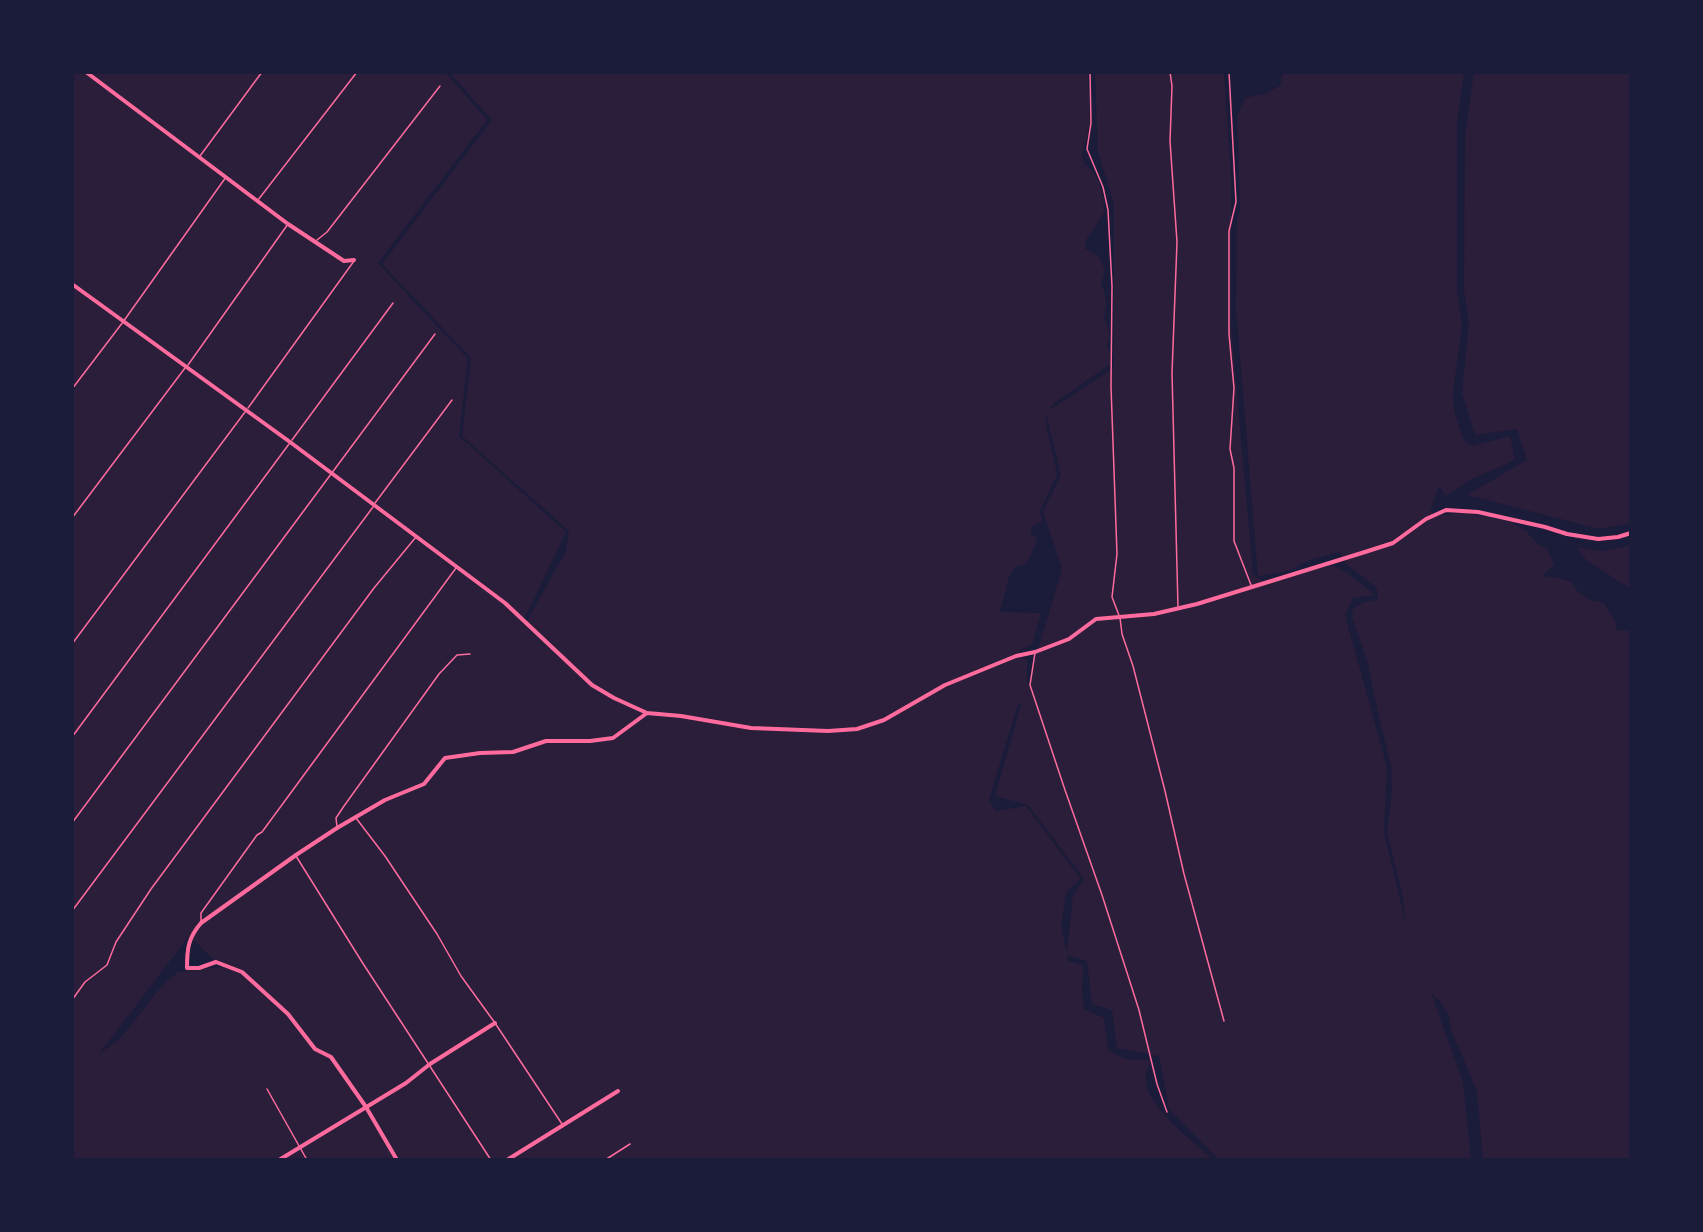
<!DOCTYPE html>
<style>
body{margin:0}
#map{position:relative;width:1703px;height:1232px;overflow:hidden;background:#1b1b3a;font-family:"Alegreya Sans",sans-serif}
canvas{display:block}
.frame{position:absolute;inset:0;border:74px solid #1b1b3a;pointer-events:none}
</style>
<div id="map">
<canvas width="1703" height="1232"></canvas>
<div class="frame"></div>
</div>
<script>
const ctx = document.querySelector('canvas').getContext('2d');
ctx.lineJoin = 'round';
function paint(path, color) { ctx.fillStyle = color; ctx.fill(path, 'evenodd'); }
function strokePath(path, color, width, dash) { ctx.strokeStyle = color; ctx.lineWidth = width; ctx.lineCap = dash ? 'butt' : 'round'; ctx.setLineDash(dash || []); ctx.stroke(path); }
const green = new Path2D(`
 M72,72h373l42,48 -109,143 90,96 -9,77 107,96 -44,92 5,-3 39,-70 3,-20 -107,-95 9,-78 -89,-94 110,-144 -43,-48h639l2,52 -8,30 2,10c16,9 18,30 21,47l-19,29 -1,9 13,6 7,15 -4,14c6,12 6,22 3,35 6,10 7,18 2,28l5,5 -1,12 -57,40 -4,6 65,-42v-164l-16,-52 -3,-80h129l7,105v148l22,250 13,8 66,-18 14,7 29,23 -22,3 -8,17 42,152 -3,64 22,94 -4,-33 -15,-59 5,-44 -1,-23 -14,-58 -9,-44 -16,-47 1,-8 11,-7 14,-2 -1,-12 -30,-23 -8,-13 -29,8 -21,11 -31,5 -22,-269 1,-87 3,-9 -3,-95 8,-18 22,-5 14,-8 1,-13h182l-7,51v167l5,36 -9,66 1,18 9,29 9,7 38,-10 5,24 -45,20 -24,16 -7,-10 -9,25 8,5 28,-4 12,4h11l10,4 12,2 16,10 10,12 10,4 7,17 -12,11 16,2 14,4 6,10 13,8 13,3 11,18 2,9 14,1v529h-148l-6,-69 -26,-61 -3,-16 -8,-13 -9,-8 32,89 8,78h-252l-50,-51 -10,-53 -42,-8 -5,-38 -20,-6 -5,-43 -20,-6 1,6 15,4 -1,28 2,16 20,9 4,32 17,9 27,1c-2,4 -5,9 -6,13 -6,30 48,69 68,87h-1142zM1046,414l15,61 -18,36 19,58 -35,118v-27l-8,-3v-6l13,-7 9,-31 -41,-1 9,-35 6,-10 11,-3 11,-23 -2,-4 -4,-4v-6l11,-6 -2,-10 17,-36 -12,-56zM1022,702l-27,94 33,9 56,74 -11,16 -6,57 -6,-24 5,-36 15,-13 -55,-73 -30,5 -7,-11 28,-93zM189,936l37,35 -7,-4 -41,5 -17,15 -41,52 -21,15z
 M1474,72h157v451l-31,6 -133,-34 60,-35 -10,-31 -42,6 -13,-42 7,-70 -5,-34 1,-152z
 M1631,545v44l-45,-29 -9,-13 25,4z`);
const service = new Path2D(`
 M1090,72l1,51 -4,26 16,38 5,23 4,76 -1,101 6,167 -5,43 8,21 2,16 11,32 32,125 19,83 40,147
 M1170,72l2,14 -2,55 7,101 -5,131 6,234
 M1229,72l7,130 -7,29v103l5,54 -4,61 4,19v73l17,44
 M200,156l62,-84
 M258,200l99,-128
 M317,240l10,-8 113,-146
 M188,365l100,-141
 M72,389l51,-67 103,-145
 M248,408l106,-147
 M292,440l101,-137
 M375,503l77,-103
 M72,518l113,-150
 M72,644l173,-232
 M1035,653l-5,32 35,105 37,105 37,115 18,74 10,28
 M72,737l217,-293
 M356,818l29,38 52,78 24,42 34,47 67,101
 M72,823l363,-489
 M337,827l-1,-9 8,-12 95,-132 18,-19 13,-1
 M296,856l66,106 129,198
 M72,911l301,-404
 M201,922v-9l56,-78 5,-3 194,-264
 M72,1000l13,-18 22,-17 9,-23 35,-53 223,-301 42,-51
 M267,1089l40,71
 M605,1160l25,-16`);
const minor = new Path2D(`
 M86,72l202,152 56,37 10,-1
 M72,284l218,158 215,161 87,82 22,13 33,15
 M279,1160l127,-77 24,-19 65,-41
 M397,1160l-31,-53 -35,-50 -16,-8 -27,-35 -46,-42 -26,-10 -17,6h-12c0,-19 1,-30 14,-45l95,-68 41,-27 48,-28 39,-16 21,-26 35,-5 33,-1 33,-11h44l23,-3 34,-25 34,3 70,12 77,3 29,-2 27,-9 61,-35 71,-29 19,-4 34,-13 27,-20 58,-5 43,-10 168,-52 28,-9 33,-24 20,-9 32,2 67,15 22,7 31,5 20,-2 13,-4
 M507,1160l111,-69`);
paint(green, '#2a1e3b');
strokePath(service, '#ff6b9d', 1.5);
strokePath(minor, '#ff6b9d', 4);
</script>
